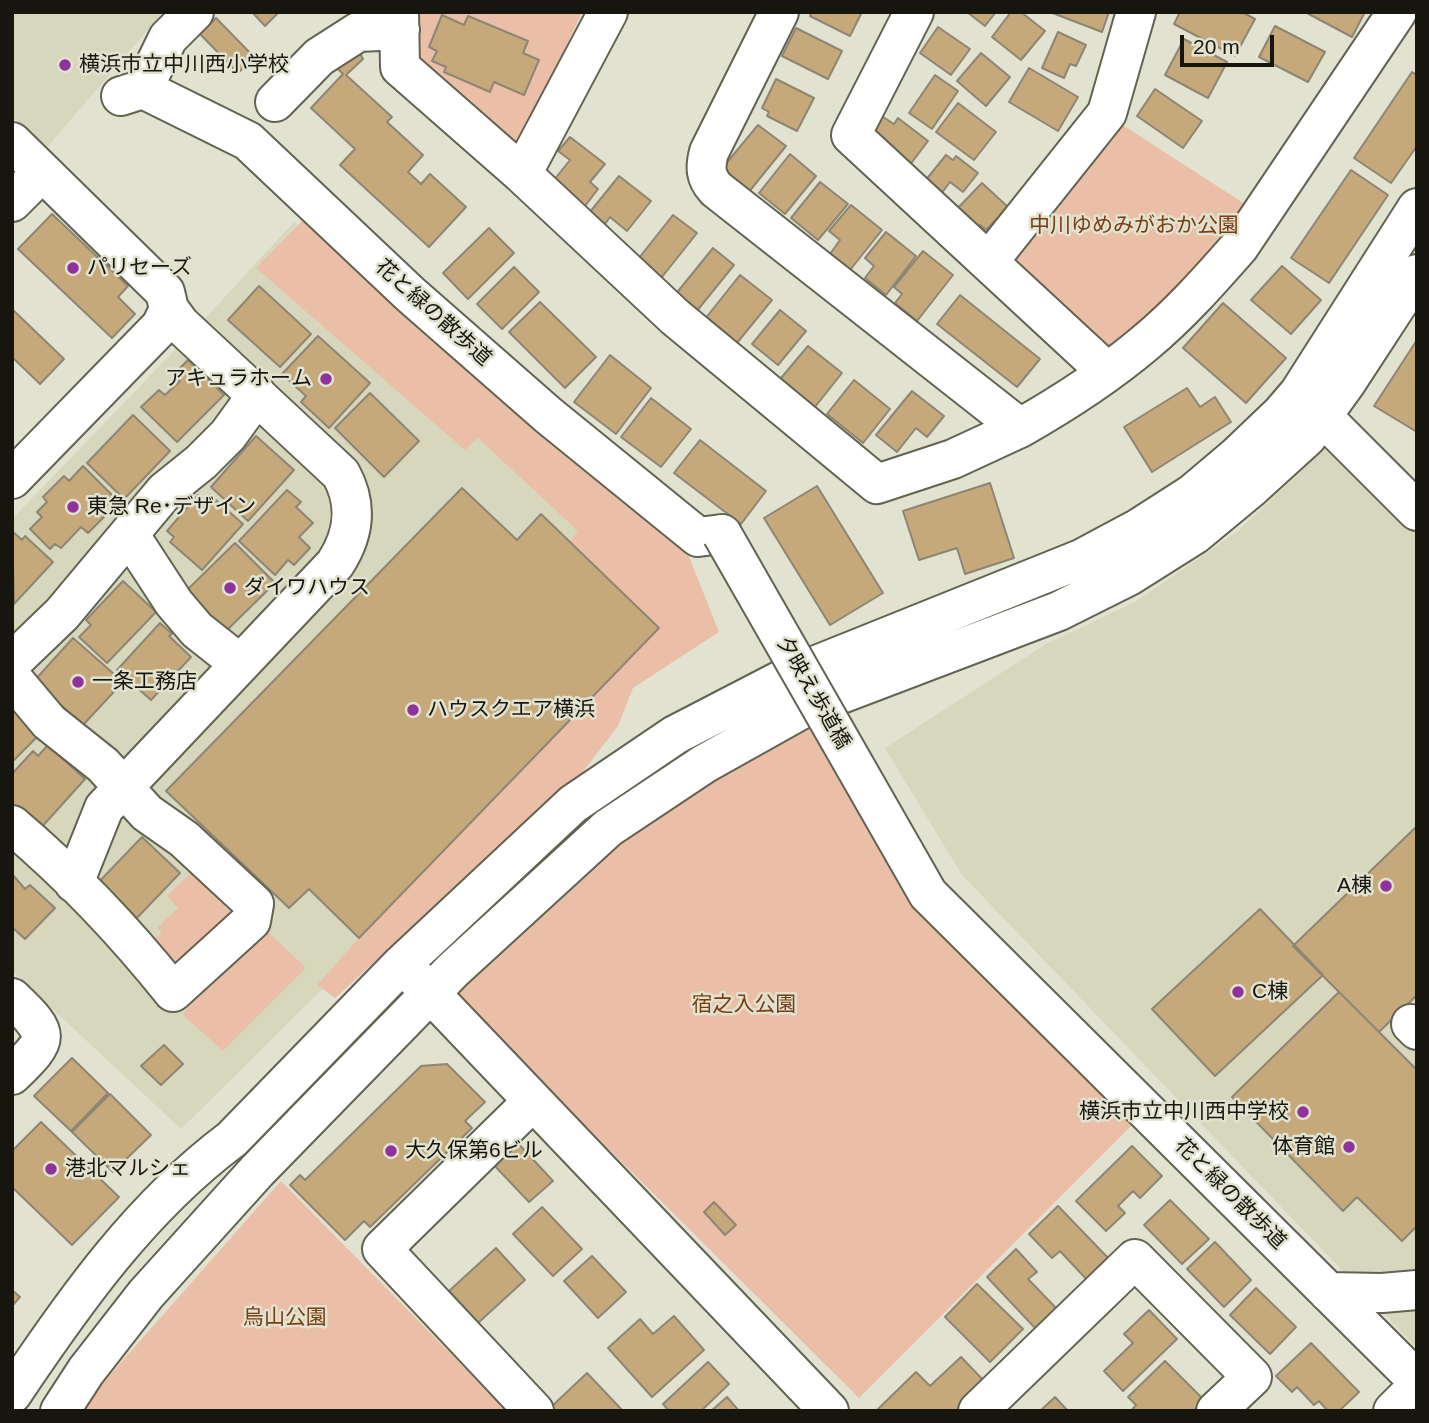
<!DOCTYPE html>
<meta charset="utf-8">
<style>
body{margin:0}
#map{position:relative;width:1429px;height:1423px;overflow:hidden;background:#e1e2cf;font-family:Helvetica,sans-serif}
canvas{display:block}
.frame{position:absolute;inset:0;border:14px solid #16160f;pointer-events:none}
.scale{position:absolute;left:1180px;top:35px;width:94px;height:32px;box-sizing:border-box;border:4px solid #16160f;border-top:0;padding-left:9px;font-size:21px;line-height:24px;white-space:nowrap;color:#16160f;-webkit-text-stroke:5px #e1e2cf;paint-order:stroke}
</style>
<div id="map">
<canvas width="1429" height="1423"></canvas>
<div class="frame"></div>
<div class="scale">20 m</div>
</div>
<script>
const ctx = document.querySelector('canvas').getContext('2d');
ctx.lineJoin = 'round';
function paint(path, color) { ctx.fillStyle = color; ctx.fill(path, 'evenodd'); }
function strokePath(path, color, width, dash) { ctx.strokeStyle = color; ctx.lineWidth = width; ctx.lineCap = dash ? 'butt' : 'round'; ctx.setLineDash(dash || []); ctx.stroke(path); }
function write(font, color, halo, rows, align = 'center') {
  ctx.font = font + ' Helvetica,"Noto Sans JP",sans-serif'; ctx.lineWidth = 5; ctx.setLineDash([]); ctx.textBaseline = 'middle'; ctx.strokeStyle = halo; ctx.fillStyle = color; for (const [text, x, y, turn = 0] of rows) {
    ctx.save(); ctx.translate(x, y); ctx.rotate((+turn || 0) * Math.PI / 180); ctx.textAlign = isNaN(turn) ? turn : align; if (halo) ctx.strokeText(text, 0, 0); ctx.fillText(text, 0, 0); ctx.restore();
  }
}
const built = new Path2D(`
 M12,12h151l-118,138 -33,-33z
 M294,222l202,188 179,148 -17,99 -477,472 -169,-158v-452l188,-195z
 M1331,443l86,86v819l-455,-473 -77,-127 161,-104 91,-43 101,-70z`);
const green = new Path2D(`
 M416,12h166l-62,132 -15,5 -88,-83z
 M1118,122l130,84 -22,36 -71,73 -47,36 -98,-92z
 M307,216l377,328 35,88 -86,56 -15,38 -36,47 -247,225 -18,-13 42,-47 299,-310 -88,-86 8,-11 -100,-93 -13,12 -209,-182z
 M817,724l101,184 221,210 -280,280 -404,-402 158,-146 110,-75z
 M192,872l47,50 -64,55 -29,-30 16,-14 -5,-5 21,-20 -11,-12z
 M266,930l40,38 -83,83 -41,-37z
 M281,1181l226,230h-423l11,-19z`);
const building = new Path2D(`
 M252,12h27l-14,14z
 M812,12h50l-12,24 -40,-20z
 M967,12h29l-11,14z
 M1011,12h10l24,19 -24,29 -29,-23z
 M1050,12h59l-7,20z
 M1180,12h62l13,7 -20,37 -61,-32z
 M1305,12h60l-13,25z
 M442,15l22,10 4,-9 60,25 -5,12 16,7 -15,35 -30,-13 -4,10 -46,-20 2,-5 -14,-6 5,-10 -8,-4z
 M216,18l38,39 -16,16 -38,-39z
 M1275,26l50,26 -17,30 -49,-25z
 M938,27l32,22 -19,26 -31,-22z
 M796,28l46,23 -14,28 -46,-23z
 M1058,32l28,13 -10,21 -6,-2 -6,14 -22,-10z
 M1184,39l43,23 -19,36 -43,-23z
 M312,43l46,6 5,10 -17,16 46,42 -5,5 36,33 -15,17 13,12 9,-10 36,33 -37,40 -89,-82 15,-16 -44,-41 32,-34z
 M981,53l29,24 -24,29 -29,-25z
 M1029,68l49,29 -20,34 -49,-29z
 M1412,72l5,3v71l-26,37 -37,-25z
 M935,75l23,16 -26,38 -23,-16z
 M776,79l38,19 -17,33 -30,-15 2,-4 -7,-4z
 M1155,89l47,32 -19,27 -46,-32z
 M958,103l38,29 -22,28 -38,-28z
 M880,115l14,9 4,-6 30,23 -22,29 -40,-37z
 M758,125l28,21 -38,47 -28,-22z
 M570,137l35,27 -15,18 8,7 -16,21 -32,-25 20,-25 -12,-9z
 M790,154l26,22 -31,38 -26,-21z
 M946,155l7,5 3,-4 22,17 -15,19 -13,-10 -9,12 -16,-13z
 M1351,170l37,25 -59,88 -38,-25z
 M619,176l32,25 -24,30 -17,-14 -5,7 -15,-12z
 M820,182l28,22 -30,36 -27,-22z
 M982,183l26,24 -22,23 -6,-5 -7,7 -20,-19z
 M851,205l31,25 -32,40 -20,-16 10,-14 -11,-9z
 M52,214l76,72 -10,11 17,17 -23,24 -94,-89z
 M673,215l24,18 -39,49 -23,-19z
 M489,228l25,25 -46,46 -25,-26z
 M886,232l30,24 -30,39 -21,-17 9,-12 -9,-8z
 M713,248l21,17 -38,47 -21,-17z
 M923,251l30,24 -36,46 -22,-18 7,-9 -8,-7z
 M1282,266l39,34 -30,34 -40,-34z
 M514,267l25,25 -37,37 -25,-25z
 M740,275l32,25 -40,49 -31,-25z
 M259,286l52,48 -31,33 -52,-47z
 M960,295l80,64 -23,28 -80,-63z
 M540,302l56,55 -31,31 -56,-56z
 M1223,303l63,55 -40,45 -63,-55z
 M12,309l52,50 -24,25 -28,-27z
 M780,310l26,21 -28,34 -26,-21z
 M318,336l52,47 -41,45 -28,-26 5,-6 -24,-22z
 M1417,340v92l-43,-26z
 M808,346l34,27 -31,39 -35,-28z
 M610,355l41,33 -35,46 -42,-32z
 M188,360l36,35 -47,47 -36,-35 18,-17 6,5 15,-14 -7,-6z
 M854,380l36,29 -27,34 -36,-29z
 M1187,388l13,19 15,-10 16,25 -79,50 -28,-45z
 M912,391l32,25 -17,21 -11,-9 -19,24 -21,-17z
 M370,393l49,48 -35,36 -49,-49z
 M651,398l40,31 -30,38 -40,-30z
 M133,415l37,36 -46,48 -37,-36z
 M256,436l38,34 -46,51 -37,-34z
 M700,440l66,51 -25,33 -67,-51z
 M83,466l31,31 -14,15 5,4 -17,17 -7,-6 -20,21 -6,-4 -5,5 -20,-20 12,-12 -5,-5 10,-10 -4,-5 21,-21 5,5z
 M990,483l24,75 -49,16 -8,-26 -38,12 -16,-49z
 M817,486l66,107 -53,32 -66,-107z
 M462,488l55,52 24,-26 118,114 -300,310 -50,-49 -20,19 -123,-117z
 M287,490l14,12 -5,5 17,16 -14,14 11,11 -16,17 -6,-5 -13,15 -36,-34z
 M198,495l6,6 6,-6 33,29 -41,46 -32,-28 4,-5 -7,-6z
 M12,531l10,9 3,-4 28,26 -39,42z
 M235,543l40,40 -51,50 -40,-40z
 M123,581l33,31 -49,51 -28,-26 12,-12 -5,-5z
 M160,623l12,11 -3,2 22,21 -40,43 -34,-30z
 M73,638l50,44 -40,43 -49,-44z
 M12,698l33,31 -33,33z
 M48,745l37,34 -45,50 -28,-25v-30l21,-23 5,5z
 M1417,826v169l-38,37 -86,-86z
 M142,837l38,36 -47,49 -38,-36z
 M12,874l13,15 5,-4 25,23 -30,31 -11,-10 -2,1z
 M1260,909l63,66 -108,101 -63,-67z
 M1339,992l78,78v156l-15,15 -45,-44 -14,14 -111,-114z
 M164,1045l19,19 -22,21 -20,-19z
 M72,1058l36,35 -37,38 -37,-35z
 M447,1064l38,38 -20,19 7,7 -102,99 -6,-6 -19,19 -55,-55 10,-10 5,5 116,-114z
 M110,1094l41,41 -38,37 -41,-40z
 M41,1122l78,75 -47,48 -60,-58v-36z
 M515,1140l38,41 -24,21 -38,-40z
 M1132,1146l30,30 -22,22 -7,-7 -15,15 7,7 -19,18 -30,-30z
 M1170,1200l39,39 -27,25 -38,-39z
 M714,1202l22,23 -11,10 -21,-23z
 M1058,1206l53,55 -22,21 -29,-31 -8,7 -23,-24z
 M542,1207l40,42 -29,27 -40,-42z
 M1215,1242l36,38 -27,27 -37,-38z
 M496,1248l29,32 -47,43 -29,-32z
 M1016,1249l21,23 -9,7 29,30 -21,20 -49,-52z
 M592,1256l34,36 -28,26 -34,-37z
 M977,1284l46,45 -33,33 -45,-45z
 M1256,1288l40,39 -26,27 -40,-39z
 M12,1290l8,7 -8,9z
 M1149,1310l28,29 -54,52 -19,-20 29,-28 -9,-9z
 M674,1316l30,34 -52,47 -44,-49 32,-29 13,15z
 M1311,1343l48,49 -20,19h-11l-9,-10 -5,4 -17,-18 -5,5 -16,-16z
 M961,1357l25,26 -30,28h-80l40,-39 14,14z
 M1165,1361l39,39 -11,11h-62l5,-6 -8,-8z
 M708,1362l21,22 -28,27h-32l-6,-7z
 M587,1373l36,38h-71l-2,-3z
 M727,1397l12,14h-28z
 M1055,1397l13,14h-28z`);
const minor = new Path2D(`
 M399,12l1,55 122,107 153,143 202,167 76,-25 67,-31
 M779,12l-70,140c-4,15 -4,25 7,37l304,239c44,-25 86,-52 125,-85 35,-29 65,-63 94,-96l158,-235
 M914,12l-63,123 256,237
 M143,89l105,52 162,153 138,121 150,122 24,-3
 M121,96l22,-7 25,-51 26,-26
 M275,102l44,-45 39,-25 42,-2
 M12,142l153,150 4,17 -8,17 -149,153
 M522,174l86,-162
 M12,202l25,-25
 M989,261l118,-148 29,-101
 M1305,399l112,112
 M129,534l45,69 23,27 43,34
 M12,662l50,-48 103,-123 36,-29 27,-27 29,-40
 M12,678l37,44 54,43 44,48 37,26 70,65 -3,17 -78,71c-48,-60 -102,-117 -161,-167
 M904,852l24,42 489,486
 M74,883l30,-75 231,-244c19,-29 23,-59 6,-90l-161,-150 -11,-15
 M413,975l416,436
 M12,998c39,37 38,40 0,77
 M1411,1024l6,6
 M533,1101l-151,148 152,162
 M1328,1292l54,1 35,-3
 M12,1394c63,-94 129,-187 220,-255l170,-175 171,-160 102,-69 112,-58 294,-118 58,-31 53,-34 45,-38 44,-42 18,-21 118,-185
 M60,1411l26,-40 60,-77 111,-123 196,-201 155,-142 96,-64 100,-56 255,-97 70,-35 65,-41 58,-48 55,-50 39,-54 71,-109
 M978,1411l157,-152 117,118 -36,34
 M1393,1411l24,-24`);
const minorBridge = new Path2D(`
 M722,534l182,318`);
const markers = [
 [65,65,7,"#90329c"],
 [73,268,7,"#90329c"],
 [326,379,7,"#90329c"],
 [73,507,7,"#90329c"],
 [230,588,7,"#90329c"],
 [78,682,7,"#90329c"],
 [413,710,7,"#90329c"],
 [1386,886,7,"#90329c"],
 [1238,992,7,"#90329c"],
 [1303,1112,7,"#90329c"],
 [1349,1147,7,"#90329c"],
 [391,1151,7,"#90329c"],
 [51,1169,7,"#90329c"]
];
const poiNames = [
 ["横浜市立中川西小学校",79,65],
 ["パリセーズ",87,268],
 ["アキュラホーム",312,379,"right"],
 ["東急 Re･デザイン",87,507],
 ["ダイワハウス",244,588],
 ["一条工務店",92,682],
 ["ハウスクエア横浜",427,710],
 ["A棟",1372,886,"right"],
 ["C棟",1252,992],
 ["横浜市立中川西中学校",1289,1112,"right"],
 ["体育館",1335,1147,"right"],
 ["大久保第6ビル",405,1151],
 ["港北マルシェ",65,1169]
];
const parkNames = [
 ["中川ゆめみがおか公園",1134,226],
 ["宿之入公園",744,1005],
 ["烏山公園",285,1318]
];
const streetNames = [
 ["花と緑の散歩道",433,313,42],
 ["夕映え歩道橋",813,693,60],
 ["花と緑の散歩道",1230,1194,45]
];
paint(built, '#d6d7bc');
paint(green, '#ebbfa7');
paint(building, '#c5a97b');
strokePath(building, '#8e8575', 2);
strokePath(minor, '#626352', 42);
strokePath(minor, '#fff', 38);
strokePath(minorBridge, '#626352', 42, []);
strokePath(minorBridge, '#fff', 38);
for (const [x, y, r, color] of markers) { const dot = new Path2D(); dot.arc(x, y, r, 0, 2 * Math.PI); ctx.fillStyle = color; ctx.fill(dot); strokePath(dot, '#e1e2cf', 2.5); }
write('21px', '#16160f', '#e1e2cf', poiNames, 'left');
write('21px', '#793c13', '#e1e2cf', parkNames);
write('21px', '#16160f', '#e1e2cf', streetNames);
</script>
